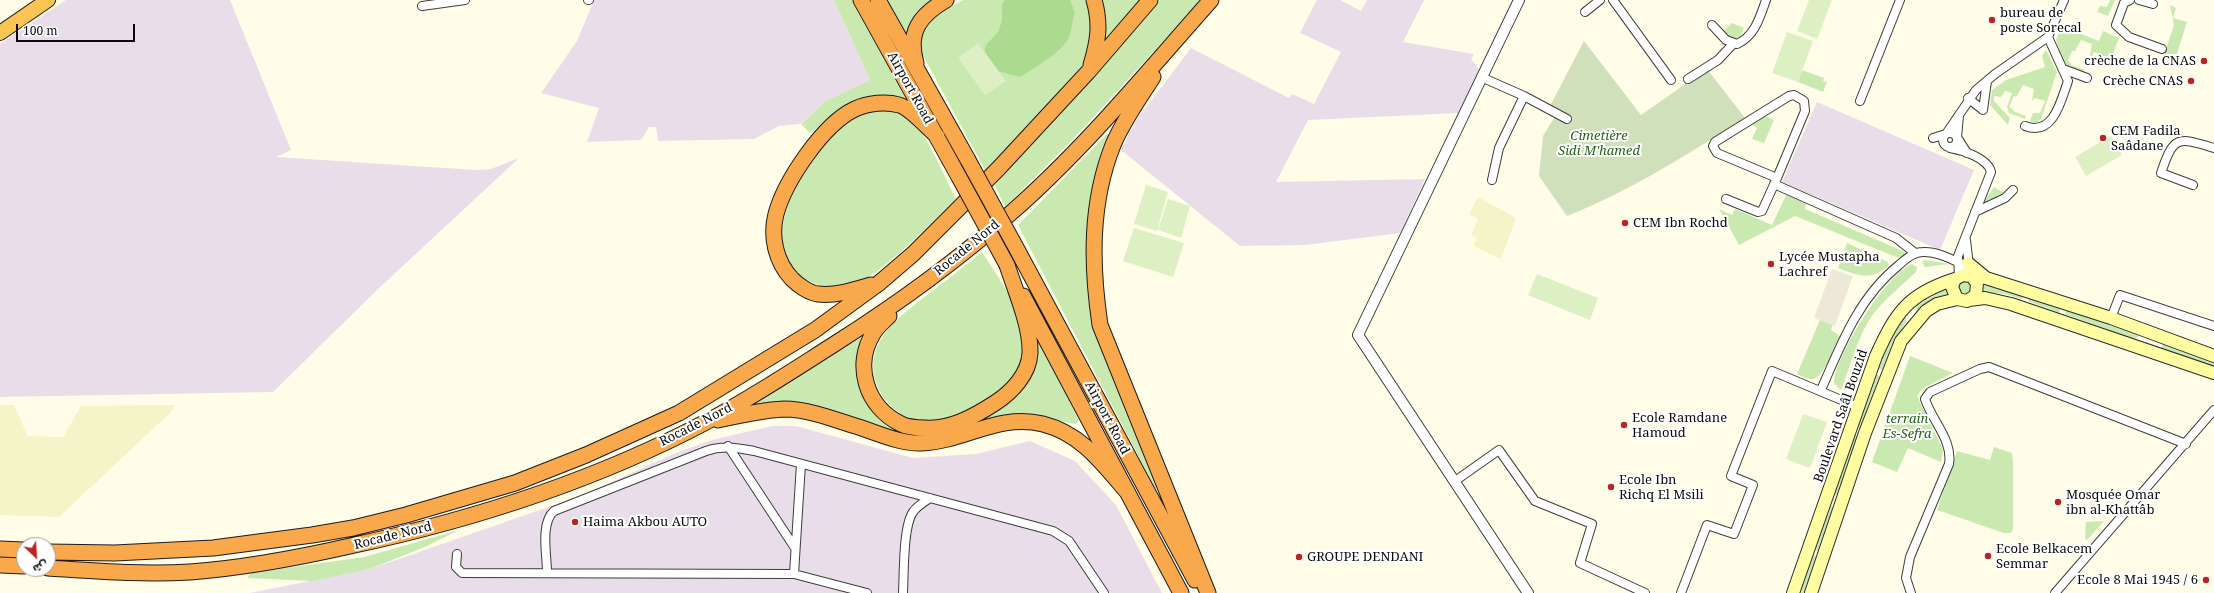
<!DOCTYPE html>
<meta charset="utf-8">
<style>
body{margin:0}
#map{position:relative;width:2214px;height:593px;overflow:hidden;background:#fffce7;font-family:"Noto Serif","Noto Sans Arabic",serif}
canvas{display:block}
.north{position:absolute;left:16px;top:537px;width:40px;height:40px;box-sizing:border-box;background:#fff;border:1px solid #9d9d9d;border-radius:50%;rotate:155deg;font-size:11px;font-weight:700;line-height:16px;text-align:center;color:#0a0a0a}
.north::after{content:'';display:block;margin:auto;width:14px;height:18px;background:#bd2420;clip-path:polygon(50% 0,100% 100%,50% 72%,0 100%)}
.scale{position:absolute;left:16px;top:24px;width:119px;height:18px;box-sizing:border-box;border:2px solid #0a0a0a;border-top:0;padding-left:5px;font-size:12px;line-height:14px;white-space:nowrap;color:#0a0a0a;-webkit-text-stroke:3px #fff;paint-order:stroke}
</style>
<div id="map">
<canvas width="2214" height="593"></canvas>
<div class="north">ش</div>
<div class="scale">100 m</div>
</div>
<script>
const ctx = document.querySelector('canvas').getContext('2d');
ctx.lineJoin = 'round';
function paint(path, color) { ctx.fillStyle = color; ctx.fill(path, 'evenodd'); }
function strokePath(path, color, width, dash) { ctx.strokeStyle = color; ctx.lineWidth = width; ctx.lineCap = dash ? 'butt' : 'round'; ctx.setLineDash(dash || []); ctx.stroke(path); }
function write(font, color, halo, rows, align = 'center') {
  ctx.font = font + ' "Noto Serif",serif'; ctx.lineWidth = 4; ctx.setLineDash([]); ctx.textBaseline = 'middle'; ctx.strokeStyle = halo; ctx.fillStyle = color; for (const [text, x, y, turn = 0] of rows) {
    ctx.save(); ctx.translate(x, y); ctx.rotate((+turn || 0) * Math.PI / 180); ctx.textAlign = isNaN(turn) ? turn : align; if (halo) ctx.strokeText(text, 0, 0); ctx.fillText(text, 0, 0); ctx.restore();
  }
}
const industrial = new Path2D(`
 M66,0h164l61,150 -15,7 200,13 15,-1 28,-11 -142,132 -104,102 -273,5v-353z
 M594,0h240l36,80 -43,20 -27,24 -21,2 -25,13 -96,2 -2,-14h-7l-8,13 -54,2 12,-34 -58,-15 36,-52z
 M1317,0h23l21,11 6,-11h57l-21,42 71,12 -3,5 8,10 -20,44 -151,7 -32,62 149,-3 -25,54 -95,12 -65,1 -119,-96 15,-29 55,-73 98,50 3,-4 22,10 27,-52 -41,-19z
 M1817,102l157,68 -34,80 -158,-68z
 M772,426h24l117,32 63,-4 54,-13 45,20 41,44 46,88h-912l120,-24 210,-73 96,-43 36,-13z`);
const farmland = new Path2D(`
 M1478,197l38,21 -15,41 -28,-13 4,-8 -6,-3 7,-16 -9,-5z
 M0,405h14l14,31 35,1 18,-31 94,-1 -4,7 -112,105 -59,-2z`);
const green = new Path2D(`
 M834,0h19l55,102c-41,-17 -66,8 -98,31l-9,-9 26,-24 43,-20z
 M887,0h50l-28,43z
 M963,0h124l8,27 -9,34 -100,111 -67,-124c2,-27 23,-36 44,-48z
 M1099,0h44l-41,48c4,-18 3,-30 -3,-48z
 M1160,0h41l-125,136 -71,71 -10,-22z
 M2110,0h5l-7,16 -11,-4 3,-6 7,1z
 M2170,5l6,3 -3,10 14,4 -12,38 -11,-5 10,-30z
 M1732,23l12,5 -4,9 -12,3 -6,-8z
 M2061,26l38,15 4,-10 16,7 -8,21 -17,-7 -2,4h-2l2,-12 -11,-4 -6,11h-3l-4,10 3,2v2l14,5 -1,2 -19,-7 -9,-25z
 M2046,50l11,22 -16,47 -5,4 -6,-2 3,-8h7l5,-12 -10,-3 -3,3 2,-12 -11,-4 -7,12 -2,-1 -5,11 4,2v2l13,5 -1,3 -16,-6 -2,-6 5,-14 -7,-2 -4,6 -7,-1v5l16,17 -2,7 -18,-20 2,-15 14,-10 39,-13 -3,-11z
 M1802,70l22,8 -1,3 4,1 -4,10 -25,-10z
 M883,107c5,1 13,2 18,4 21,10 44,67 55,88 -29,27 -57,59 -91,80 -15,9 -33,11 -49,5 -79,-27 -1,-153 49,-173 5,-2 12,-2 18,-4z
 M1766,116l8,4 -10,23 -12,-4 5,-11 -5,-3z
 M1107,134l4,5c-8,27 -20,56 -23,84 -10,91 37,185 71,266l-4,-1 -137,-263z
 M1994,187l12,7 -23,9z
 M1786,195l20,8 -1,6 98,42 4,5 -3,2 -8,-1 -101,-41 -56,29 -20,-36 13,6 3,-6 37,16z
 M1847,243l41,19 1,4c-20,15 -30,10 -51,2z
 M982,252c14,22 38,54 41,81 1,7 2,18 0,24 -9,26 -29,40 -53,51 -10,5 -22,12 -33,14 -27,3 -50,-13 -60,-37 -7,-16 -4,-34 6,-49 11,-17 28,-28 44,-41 18,-14 37,-28 55,-43z
 M1924,260l26,4 -25,3 -3,-5z
 M1912,264l5,3 -1,5c-12,11 -25,22 -36,34 -21,22 -28,57 -39,84l-7,-7c0,-26 53,-110 78,-119z
 M1961,281h8l5,9 -11,8 -7,-12z
 M1983,282l41,12 -2,5 -17,-5 -22,-2z
 M1947,288l1,9 -31,15 -2,-1 2,-6z
 M2030,296l31,10 -2,7 -31,-12z
 M2067,308l71,26v3l-5,2 -68,-25z
 M1903,317l3,1v4l-14,24 -9,24 -7,-2 9,-26z
 M1820,320l13,4 -2,6 9,6c-5,10 -17,42 -27,43 -5,1 -11,-3 -16,-5z
 M861,336l22,80 76,12 77,-71 3,-17 40,81 -3,3 -37,-6 -98,18 -33,1 -164,-29z
 M2164,342l50,19v6l-53,-19z
 M1910,356l43,17 -31,16 -5,7 26,54 -2,12 -33,-14 -11,24 -25,-10z
 M1874,374l7,2 -19,53 -6,-2z
 M1853,434l6,2 -19,57 -5,2 -2,-2z
 M1994,447l18,6 1,9v67l-2,4h-7l-67,-23 20,-59 33,9z
 M1829,504l4,4 -15,43 -6,-2z
 M2104,521l-17,19 -2,-1 1,-17z
 M459,530l-32,16 -57,23 -57,12 -66,-3 4,-5 113,-16z
 M1811,554l7,3 -13,36h-7z`);
const forest = new Path2D(`
 M1005,0h65l5,13c-3,8 -3,17 -6,24 -5,14 -36,32 -49,40l-30,-8 -7,-10 3,-14 12,-13 4,-11v-17z`);
const cemetery = new Path2D(`
 M1584,41l57,74 66,-46 38,49c-57,36 -115,73 -178,98l-28,-40 4,-40 16,-26 -9,-4z`);
const pitch = new Path2D(`
 M1809,0h23l-15,39 -20,-8z
 M1787,32l26,9 -15,41 -26,-9z
 M978,43l28,38 -21,14 -27,-37z
 M2111,136l11,19 -36,21 -11,-19z
 M1146,185l22,7 -11,39 -23,-7z
 M1168,199l22,7 -9,32 -23,-8z
 M1134,228l50,15 -11,34 -50,-16z
 M1537,274l61,24 -8,22 -62,-25z
 M1803,414l24,8 -17,46 -24,-9z`);
const plaza = new Path2D(`
 M1832,269l21,7 -18,50 -21,-8z`);
const minor = new Path2D(`
 M588,0h1
 M1613,0l58,80
 M2130,0l-6,3 -8,22 13,12 33,12
 M2139,0l14,4
 M422,6l43,-6
 M1585,12l15,-12
 M1712,25l14,15 11,4c18,-8 23,-27 29,-44
 M2063,69l24,9
 M1481,77l43,19 43,23
 M1688,79l30,-19 15,-16
 M1968,98l15,12
 M1860,101l40,-101
 M1983,110l4,-29
 M1959,116l-2,21 10,16
 M2025,126c28,11 36,-25 43,-45l-20,-44
 M1943 140a7 7 0 1 1 14 0a7 7 0 1 1-14 0Z
 M1933,138l13,-4 30,-44 19,-16 53,-37 16,-37
 M1950,148c12,2 38,10 41,24l-33,84 1,20
 M1492,180l7,-32 25,-52
 M1774,184l122,54 19,15
 M2193,185l-32,-12c13,-38 16,-36 53,-25
 M1726,199l32,13 4,-1 15,-33 28,-67 -1,-10 -10,-6 -5,1 -74,46 -2,4 4,7 60,25
 M1975,212l30,-14 8,-8
 M1966,240l3,26
 M2111,318l9,-23 94,31
 M1821,390c20,-46 38,-93 78,-125 7,-6 14,-13 24,-13 16,-1 33,10 48,16
 M728,446l67,102
 M1455,481l44,-31 36,51 57,23 -12,39 65,30
 M457,554l-1,13 6,6 332,1 73,19
 M547,572c0,-17 -7,-49 7,-61l152,-60c17,-6 31,-3 48,0l299,80 16,10 35,52
 M794,574l7,-110
 M903,593c1,-19 0,-67 10,-81 4,-6 11,-10 17,-14
 M1681,593l26,-68 27,9 19,-49 -22,-9 41,-105 86,36
 M1911,593l-5,-15 4,-21 39,-93c4,-24 -17,-43 -24,-65l5,-7 50,-23 9,-2 197,77
 M2055,593l159,-183`);
const tertiary = new Path2D(`
 M1519,0l-161,335 170,258`);
const secondary = new Path2D(`
 M1968,263l18,15
 M1972,277l5,6 -1,12 -9,6 -10,-2 -5,-12 3,-8 8,-4 23,3 125,40 103,38
 M1969,300l16,-2 26,6 203,69
 M1793,593l83,-237c20,-44 32,-62 79,-77
 M1811,593l54,-160 36,-92 25,-30 11,-7 20,-5`);
const trunk = new Path2D(`
 M0,33l48,-33`);
const motorway = new Path2D(`
 M861,0l98,177
 M878,0l90,160
 M916,63c-9,-31 4,-48 30,-63
 M1091,65c7,-23 10,-41 3,-65
 M1153,77c-14,22 -30,44 -40,68 -23,58 -22,119 -13,180l108,268
 M1013,242l182,338
 M871,285c-17,5 -35,11 -53,9 -9,-1 -20,-9 -26,-15 -16,-17 -22,-42 -16,-65 9,-33 47,-90 79,-105 13,-6 31,-8 44,-4 10,2 29,23 38,31
 M1023,296l158,297
 M889,316c-5,5 -11,10 -15,16 -21,33 -8,75 27,92 6,3 17,4 24,4 25,2 50,-12 70,-25 17,-11 34,-29 35,-50 1,-27 -15,-63 -23,-88
 M718,420c22,-5 44,-10 66,-11 22,0 47,9 68,16 22,6 46,19 70,18 43,-2 76,-30 121,-19 39,10 60,40 85,69
 M0,549l24,1
 M48,552l67,1 98,-5 99,-13 41,-7 53,-13 109,-32 71,-28 93,-42 136,-83 63,-46 35,-30 85,-85 90,-97 62,-72
 M0,565l24,1
 M48,568c47,3 95,7 142,4 54,-4 107,-14 160,-26 122,-26 246,-66 356,-124 44,-23 86,-51 127,-77 63,-40 124,-84 179,-133 73,-64 135,-140 199,-212`);
const motorwayBridge = new Path2D(`
 M968,160l45,82
 M959,177l48,88`);
const markers = [
 [1992,20,4,"#bd2420"],
 [2204,61,4,"#bd2420"],
 [2191,81,4,"#bd2420"],
 [2103,138,4,"#bd2420"],
 [1625,223,4,"#bd2420"],
 [1771,264,4,"#bd2420"],
 [1624,425,4,"#bd2420"],
 [1611,487,4,"#bd2420"],
 [2058,502,4,"#bd2420"],
 [575,522,4,"#bd2420"],
 [1988,556,4,"#bd2420"],
 [1299,557,4,"#bd2420"],
 [2206,580,4,"#bd2420"]
];
const poiNames = [
 ["bureau de",2000,13],
 ["poste Sorecal",2000,28],
 ["crèche de la CNAS",2196,61,"right"],
 ["Crèche CNAS",2183,81,"right"],
 ["CEM Fadila",2111,131],
 ["Saâdane",2111,146],
 ["CEM Ibn Rochd",1633,223],
 ["Lycée Mustapha",1779,257],
 ["Lachref",1779,272],
 ["Ecole Ramdane",1632,418],
 ["Hamoud",1632,433],
 ["Ecole Ibn",1619,480],
 ["Richq El Msili",1619,495],
 ["Mosquée Omar",2066,495],
 ["ibn al-Khattâb",2066,510],
 ["Haima Akbou AUTO",583,522],
 ["Ecole Belkacem",1996,549],
 ["Semmar",1996,564],
 ["GROUPE DENDANI",1307,557],
 ["Ecole 8 Mai 1945 / 6",2198,580,"right"]
];
const streetNames = [
 ["Airport Road",910,88,61],
 ["Rocade Nord",967,248,-39],
 ["Boulevard Saâl Bouzid",1841,416,-71],
 ["Airport Road",1107,418,62],
 ["Rocade Nord",696,425,-27],
 ["Rocade Nord",393,536,-14]
];
const parkNames = [
 ["Cimetière",1599,136],
 ["Sidi M'hamed",1599,151],
 ["terrain",1907,419],
 ["Es-Sefra",1907,434]
];
paint(industrial, '#eaddea');
paint(farmland, '#f5f4c8');
paint(green, '#cae9b1');
paint(forest, '#acda90');
paint(cemetery, '#d0e0ba');
paint(pitch, '#ddf0c3');
paint(plaza, '#ede9d8');
strokePath(minor, '#3d3d3d', 10);
strokePath(tertiary, '#3d3d3d', 12);
strokePath(secondary, '#2c2c2c', 14);
strokePath(trunk, '#1b1b1b', 16);
strokePath(motorway, '#1b1b1b', 17);
strokePath(minor, '#fff', 8);
strokePath(tertiary, '#fff', 10);
strokePath(secondary, '#fffca2', 12);
strokePath(trunk, '#fbc453', 14);
strokePath(motorway, '#f9a84c', 15);
strokePath(motorwayBridge, '#1b1b1b', 17, []);
strokePath(motorwayBridge, '#f9a84c', 15);
for (const [x, y, r, color] of markers) { const dot = new Path2D(); dot.arc(x, y, r, 0, 2 * Math.PI); ctx.fillStyle = color; ctx.fill(dot); strokePath(dot, '#fff', 1.5); }
write('13px', '#0a0a0a', '#fff', poiNames, 'left');
write('13px', '#0a0a0a', '#fff', streetNames);
write('italic 13px', '#24621a', '#fff', parkNames);
</script>
